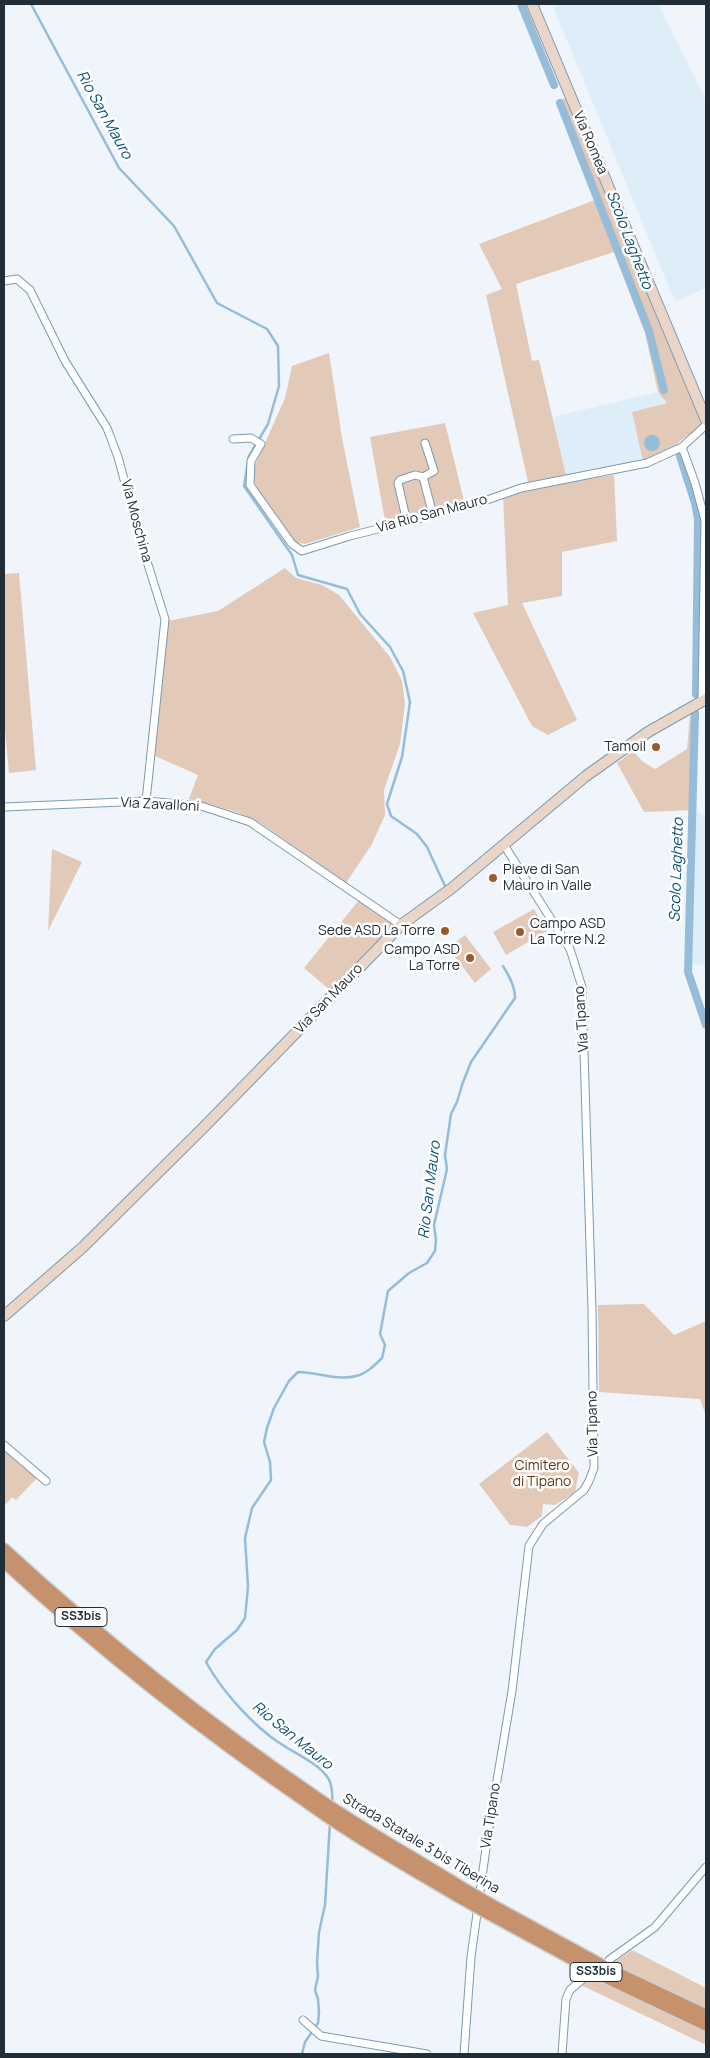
<!DOCTYPE html>
<style>
body{margin:0}
#map{position:relative;width:710px;height:2058px;overflow:hidden;background:#eff5fa;font-family:Manrope,sans-serif}
canvas{display:block}
.frame{position:absolute;inset:0;border:5px solid #222e37;pointer-events:none}
</style>
<div id="map">
<canvas width="710" height="2058"></canvas>
<div class="frame"></div>
</div>
<script>
const ctx = document.querySelector('canvas').getContext('2d');
ctx.lineJoin = 'round';
function paint(path, color) { ctx.fillStyle = color; ctx.fill(path, 'evenodd'); }
function strokePath(path, color, width, dash) { ctx.strokeStyle = color; ctx.lineWidth = width; ctx.lineCap = dash ? 'butt' : 'round'; ctx.setLineDash(dash || []); ctx.stroke(path); }
function write(font, color, halo, rows, align = 'center') {
  ctx.font = font + ' Manrope,sans-serif'; ctx.lineWidth = 5; ctx.setLineDash([]); ctx.textBaseline = 'middle'; ctx.strokeStyle = halo; ctx.fillStyle = color; for (const [text, x, y, turn = 0] of rows) {
    ctx.save(); ctx.translate(x, y); ctx.rotate((+turn || 0) * Math.PI / 180); ctx.textAlign = isNaN(turn) ? turn : align; if (halo) ctx.strokeText(text, 0, 0); ctx.fillText(text, 0, 0); ctx.restore();
  }
}
const built = new Path2D(`
 M552,4h106l48,96v188l-31,14z
 M658,392l9,12 -24,57 -77,14 -13,-58z
 M693,810l13,7v149l-18,-4z`);
const green = new Path2D(`
 M567,97l134,320v9c-7,7 -19,11 -25,20l-33,15 -11,-49 35,-9 -9,-11 -13,-59 -31,-81 -98,32 16,77 7,-1 27,115 -38,7 -42,-187 16,-6 -23,-45 116,-44 -39,-98z
 M329,353l13,85 18,89 -55,17 -10,-2 -35,-47 -6,-14 -1,-11 32,-72 7,-32z
 M445,423l19,78 -79,20 -15,-84z
 M614,475l3,66 -55,11v44l-40,7 55,117 -29,15 -16,-9 -59,-113 35,-8 -5,-108 23,-8z
 M285,568l11,10 26,7 17,10 51,62 12,24 3,23 -5,40 -16,46 1,25 -13,29 -26,39 -87,-61 -22,-10 -48,-13 9,-24 -45,-20 15,-134 50,-10z
 M19,573l17,197 -27,3 -5,-54v-145z
 M699,711l-6,99 -49,2 -27,-49 16,-12 10,11 12,7 32,-20 3,-33z
 M52,849l30,13 -34,69z
 M359,900l37,26 -66,64 -26,-22z
 M534,909l13,22 -41,24 -13,-23z
 M465,935l26,34 -16,14 -27,-35z
 M644,1304l30,31 32,-14v95l-6,-17 -101,-7 -1,-87z
 M547,1432l32,41 -4,19 -20,13 -12,-1 -1,12 -15,11 -17,-2 -31,-41z
 M4,1447l34,30 -22,23 -4,-3 -6,7 -2,-2z
 M632,1950l74,38v57l-125,-60z`);
const water = new Path2D(`
 M644 443a8 8 0 1 1 16 0a8 8 0 1 1-16 0Z`);
const stream = new Path2D(`
 M31,4l88,164 55,58 43,77 50,26 11,17 1,40 -11,38 -19,32 -5,30 48,69 6,20 49,14 13,25 30,33 13,24 7,31 -8,55 -15,47 4,12 26,18 10,13 18,39
 M332,1804c1,-7 0,-20 -4,-26 -10,-15 -32,-24 -47,-34 -28,-18 -59,-53 -75,-82l9,-13 22,-19 8,-12 3,-31 -3,-49 7,-30 19,-28 -1,-18 -6,-20 3,-14 7,-20 15,-27 9,-9c19,0 39,9 58,4 10,-2 19,-11 26,-18l3,-13 -5,-11 8,-43 21,-18 18,-10 8,-12 1,-11 -2,-15 13,-56 -2,-14 6,-41 6,-12 5,-17 9,-23 44,-64c0,-12 -6,-22 -12,-32
 M302,2054l3,-12 13,-19 1,-11 -1,-13 -3,-9 3,-14 -1,-13 2,-31 6,-27 5,-83`);
const canal = new Path2D(`
 M521,4l33,81
 M560,103l89,228 15,59
 M680,456l15,47 3,16 -2,175
 M695,713l-7,259 18,53`);
const minor = new Path2D(`
 M4,281l13,-2 13,11 35,71 42,67 11,29 22,82 25,80 -19,182
 M233,439l18,-1 10,6 -10,17 -1,24 42,59 10,7 48,-15 123,-31 48,-17 126,-25 35,-16 24,-22
 M425,443l9,28 -11,6 10,38
 M682,447l13,36 10,37 -3,181
 M407,522l-9,-39 2,-3 15,-5 8,2
 M4,807l142,-6 55,5 49,16 151,103
 M4,1445l42,36
 M609,1960l46,-33 51,-60
 M303,2020l18,16 106,18
 M464,2054l7,-97 17,-123 24,-143 17,-145 14,-22 41,-34 5,-9 5,-13 -2,-158 -10,-323 -12,-38 -66,-104
 M562,2054l4,-55 4,-9 15,-13`);
const secondary = new Path2D(`
 M532,4l174,416
 M4,1316l79,-69 121,-120 197,-202 51,-37 134,-112 62,-44 58,-33`);
const trunk = new Path2D(`
 M4,1549c98,90 202,173 312,248 46,32 97,60 145,90
 M4,1562c96,88 200,170 308,244 46,33 96,61 145,90
 M492,1905l119,65 95,45
 M489,1914l116,63 101,48`);
const trunkBridge = new Path2D(`
 M461,1887l31,18
 M457,1896l32,18`);
const markers = [
 [656,747,5,"#9d5a29"],
 [493,878,5,"#9d5a29"],
 [445,931,5,"#9d5a29"],
 [520,932,5,"#9d5a29"],
 [470,958,5,"#9d5a29"]
];
const shields = [
 [81,1617,52],
 [596,1972,52]
];
const shieldNames = [
 ["SS3bis",81,1617],
 ["SS3bis",596,1972]
];
const streetNames = [
 ["Via Romea",590,143,67],
 ["Via Rio San Mauro",432,514,-15],
 ["Via Moschina",136,521,75],
 ["Via Zavalloni",160,805,3],
 ["Via San Mauro",329,999,-46],
 ["Via Tipano",582,1019,-94],
 ["Via Tipano",593,1424,-91],
 ["Via Tipano",491,1816,-81],
 ["Strada Statale 3 bis Tiberina",421,1844,31]
];
const poiNames = [
 ["Tamoil",646,747],
 ["Pieve di San",503,870,"left"],
 ["Mauro in Valle",503,886,"left"],
 ["Campo ASD",530,924,"left"],
 ["La Torre N.2",530,940,"left"],
 ["Sede ASD La Torre",435,931],
 ["Campo ASD",460,950],
 ["La Torre",460,966]
];
const parkNames = [
 ["Cimitero",542,1466],
 ["di Tipano",542,1482]
];
const waterNames = [
 ["Rio San Mauro",104,115,61],
 ["Scolo Laghetto",629,240,69],
 ["Scolo Laghetto",677,870,-88],
 ["Rio San Mauro",430,1190,-83],
 ["Rio San Mauro",292,1736,39]
];
paint(built, '#deeef9');
paint(green, '#e3c9b8');
paint(water, '#95bcd8');
strokePath(stream, '#95bcd8', 2.5);
strokePath(canal, '#95bcd8', 8);
strokePath(minor, '#7c9ab0', 9);
strokePath(secondary, '#7c9ab0', 12);
strokePath(trunk, '#ced1d3', 14);
strokePath(minor, '#fff', 7);
strokePath(secondary, '#ead6c9', 10);
strokePath(trunk, '#c6926e', 11);
strokePath(trunkBridge, '#ced1d3', 14, []);
strokePath(trunkBridge, '#c6926e', 11);
for (const [x, y, r, color] of markers) { const dot = new Path2D(); dot.arc(x, y, r, 0, 2 * Math.PI); ctx.fillStyle = color; ctx.fill(dot); strokePath(dot, '#fff', 2); }
for (const [x, y, w] of shields) { const box = new Path2D(); box.roundRect(x - w / 2, y - 9.5, w, 19, 4); ctx.fillStyle = '#fff'; ctx.fill(box); strokePath(box, '#222e37', 1); }
write('bold 12px', '#222e37', null, shieldNames);
write('14px', '#222e37', '#fff', streetNames);
write('14px', '#222e37', '#fff', poiNames, 'right');
write('14px', '#67340a', '#fff', parkNames);
write('italic 15px', '#0c5176', '#fff', waterNames);
</script>
